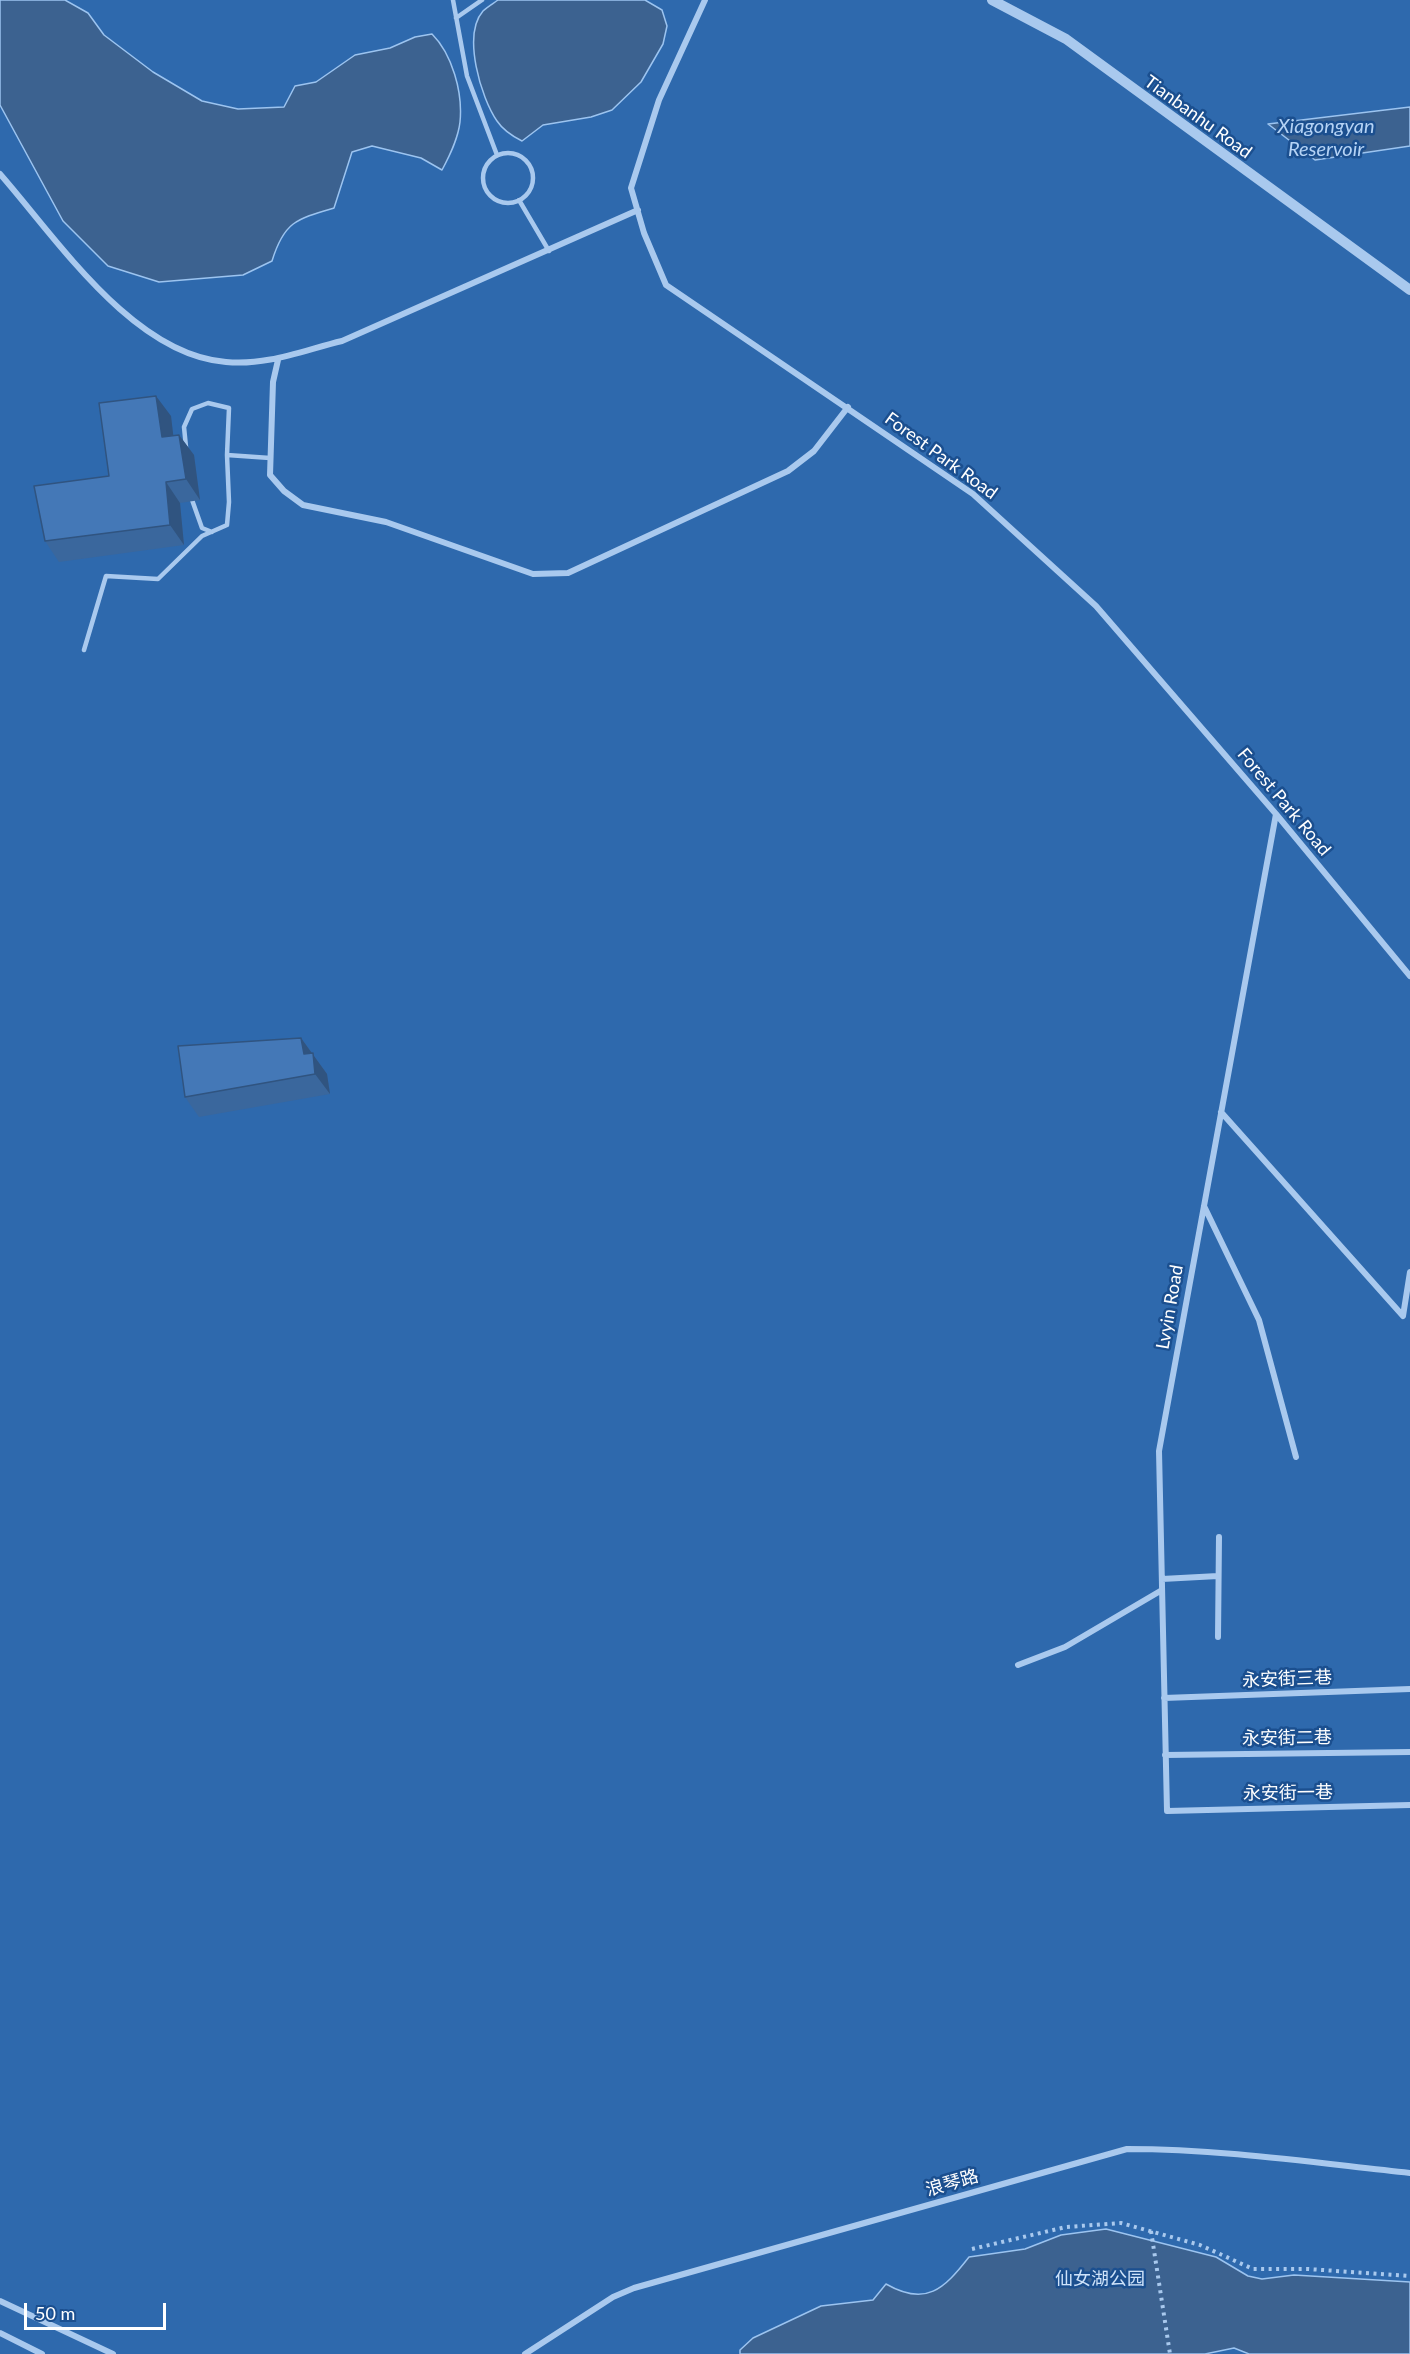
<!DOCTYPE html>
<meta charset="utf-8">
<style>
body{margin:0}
#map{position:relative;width:1410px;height:2354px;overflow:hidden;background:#1b4f8f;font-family:Lato,sans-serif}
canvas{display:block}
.scale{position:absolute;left:24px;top:2303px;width:142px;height:27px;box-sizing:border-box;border:3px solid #fff;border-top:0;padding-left:8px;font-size:18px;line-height:21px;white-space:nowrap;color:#fff;-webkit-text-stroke:4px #1b4f8f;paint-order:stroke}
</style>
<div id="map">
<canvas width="1410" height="2354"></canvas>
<div class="scale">50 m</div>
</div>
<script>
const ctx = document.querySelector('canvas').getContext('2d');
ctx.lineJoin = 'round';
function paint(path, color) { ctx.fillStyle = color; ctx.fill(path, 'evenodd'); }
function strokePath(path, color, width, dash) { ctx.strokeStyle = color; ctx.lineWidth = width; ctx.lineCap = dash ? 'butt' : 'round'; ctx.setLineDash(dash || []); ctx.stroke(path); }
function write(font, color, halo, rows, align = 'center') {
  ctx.font = font + ' Lato,"Noto Sans SC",sans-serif'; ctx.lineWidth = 5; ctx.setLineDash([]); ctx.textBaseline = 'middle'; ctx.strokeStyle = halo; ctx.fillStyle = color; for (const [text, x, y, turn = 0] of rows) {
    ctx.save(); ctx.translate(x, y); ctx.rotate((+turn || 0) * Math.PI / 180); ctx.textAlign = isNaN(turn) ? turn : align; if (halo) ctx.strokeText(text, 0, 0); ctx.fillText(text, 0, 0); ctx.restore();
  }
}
const green = new Path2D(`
 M0,0h1410v2354h-1410z`);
const water = new Path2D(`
 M0,0h65l23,13 16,22 49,37 49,29 36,8 46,-2 11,-21 21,-4 39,-27 35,-7 25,-11 17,-3c20,20 31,58 28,88 -2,17 -10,33 -18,48l-21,-12 -49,-12 -20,6 -18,56c-38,11 -50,14 -62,53l-29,14 -84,7 -51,-16 -45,-45 -63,-116z
 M498,0h147l17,10 5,16 -4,18 -22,38 -29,28 -21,7 -48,8 -21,16c-10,-5 -19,-11 -25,-20 -16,-23 -35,-86 -14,-110 4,-4 11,-8 15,-11z
 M1410,107v39l-95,14 -47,-36z
 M1106,2229l110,28 32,19 14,3 32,-4 116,7v72h-161l-15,-6 -29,6h-465v-4l13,-12 68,-32 52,-6 13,-16c40,23 58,5 83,-27l56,-8 36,-14z`);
const path = new Path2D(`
 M1151,2231l19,123
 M972,2249l94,-22 55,-4 79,22 53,24h55l102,7`);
const service = new Path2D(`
 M453,0l14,76 30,79
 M456,18l26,-18
 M483 178a25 25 0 1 1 50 0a25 25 0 1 1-50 0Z
 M519,200l30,51
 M186,447l-2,-20 8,-18 16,-6 21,5 -2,47
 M191,497l11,31 10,4
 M84,650l22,-74 52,3 44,-43 25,-11 2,-23 -2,-47 43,3`);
const minor = new Path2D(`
 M705,0l-46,100 -28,88 13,45 22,52 307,209 123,112 180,208 134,162
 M0,174c57,65 133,181 226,188 41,4 78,-12 116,-21l296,-131
 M278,360l-5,22 -3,93 14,16 19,14 83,17 147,52 35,-1 220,-102 26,-20 34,-44
 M1276,814l-117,637 8,360 243,-6
 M1221,1112l182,204 7,-44
 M1204,1206l55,114 37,137
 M1162,1579l56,-3
 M1218,1637l1,-100
 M1018,1665l47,-18 97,-57
 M1164,1698l246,-9
 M1165,1755l245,-3
 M0,2301l113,53
 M0,2333l42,21
 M525,2354l88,-57 21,-9 493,-139c94,0 189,14 283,24`);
const tertiary = new Path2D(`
 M992,0l74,39 344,251`);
const wall = new Path2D(`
 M171,416l2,20 6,-1 15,20 6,45 -20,3 4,42 -125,17 -14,-21z
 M301,1038l26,36 3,20 -131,23 -14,-20z`);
const shadedWall = new Path2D(`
 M156,396l15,20 5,42 -14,-21z
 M179,435l15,20 6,45 -14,-21z
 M166,482l14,21 4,42 -14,-20z
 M301,1038l26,36 3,20 -15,-20 -11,-20z`);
const building = new Path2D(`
 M156,396l6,41 17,-2 7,44 -20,3 4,43 -125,16 -11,-55 75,-10 -10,-73z
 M301,1038l3,16 9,-1 2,21 -130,23 -7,-51z`);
const streetNames = [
 ["Tianbanhu Road",1198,117,36],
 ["Forest Park Road",941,456,36],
 ["Forest Park Road",1284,802,50],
 ["Lvyin Road",1170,1307,-80],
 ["永安街三巷",1287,1679,-2],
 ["永安街二巷",1287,1738,-1],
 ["永安街一巷",1288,1793,-1],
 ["浪琴路",952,2183,-16]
];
const parkNames = [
 ["仙女湖公园",1100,2279]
];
const waterNames = [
 ["Xiagongyan",1326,127],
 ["Reservoir",1326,150]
];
paint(green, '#2e69ad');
paint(water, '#3c6290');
strokePath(water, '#9cc4f0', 1.5);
strokePath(path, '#a9c9ee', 4, [3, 4.5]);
strokePath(service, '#a9c9ee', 4.5);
strokePath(minor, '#a9c9ee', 6);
strokePath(tertiary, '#a9c9ee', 10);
paint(wall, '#3a679d');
paint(shadedWall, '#305480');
paint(building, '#4478b7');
strokePath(building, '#305480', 1.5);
write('18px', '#fff', '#1b4f8f', streetNames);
write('18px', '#cfe3fa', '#1b4f8f', parkNames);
write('italic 20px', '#b5d3f5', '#1b4f8f', waterNames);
</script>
